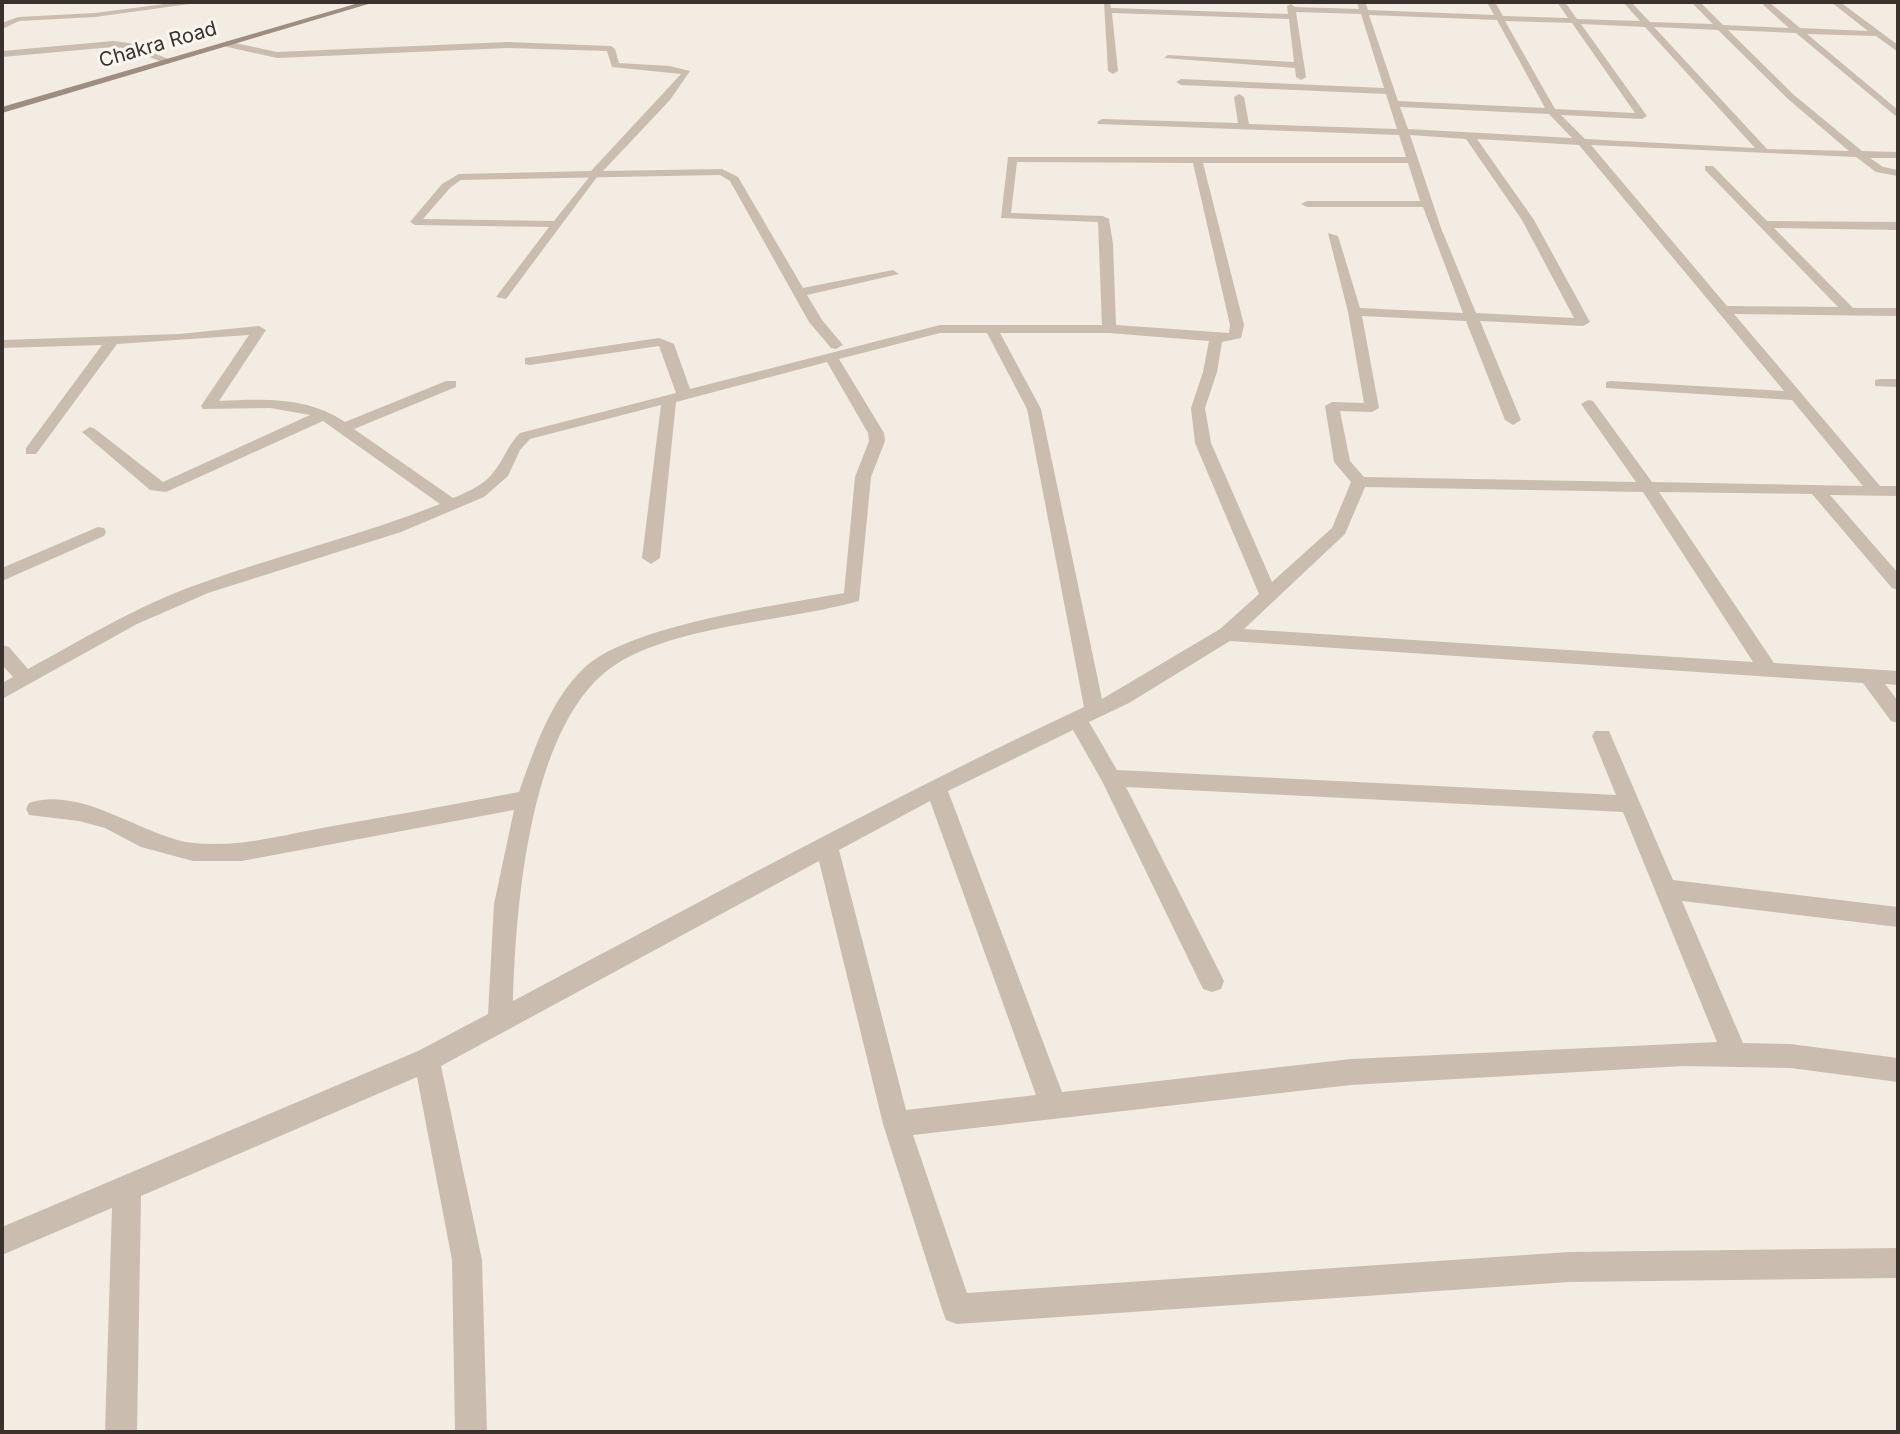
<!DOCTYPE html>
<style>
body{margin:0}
#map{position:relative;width:1900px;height:1434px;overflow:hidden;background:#f2ece3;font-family:Inter,sans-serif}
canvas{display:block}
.frame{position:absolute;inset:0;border:4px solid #39312c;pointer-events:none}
</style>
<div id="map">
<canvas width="1900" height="1434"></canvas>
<div class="frame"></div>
</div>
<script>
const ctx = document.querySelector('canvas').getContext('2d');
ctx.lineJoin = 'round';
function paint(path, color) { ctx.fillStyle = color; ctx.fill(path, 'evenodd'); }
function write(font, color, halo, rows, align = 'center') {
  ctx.font = font + ' Inter,sans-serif'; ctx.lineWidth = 6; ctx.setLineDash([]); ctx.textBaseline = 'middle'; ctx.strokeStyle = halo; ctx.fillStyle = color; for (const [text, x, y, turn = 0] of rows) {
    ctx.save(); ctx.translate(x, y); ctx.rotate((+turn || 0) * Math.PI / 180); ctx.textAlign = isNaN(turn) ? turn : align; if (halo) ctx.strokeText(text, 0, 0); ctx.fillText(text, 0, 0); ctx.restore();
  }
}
const lane = new Path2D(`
 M595,170l5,3 -94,126 -10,-2 53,-70 -134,-2 -5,-3 32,-38 17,-10 3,1v4l-12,9 -27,31 131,2z`);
const street = new Path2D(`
 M180,2h24l-109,15 -76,4 -17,8v-6l16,-6 77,-4z
 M1104,2h6l1,6 177,6 -1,-8 4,-2 4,3 64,2 -2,-7h8l3,8 126,5 -7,-13h8l8,14 65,2 -11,-16h8l12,17 63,2 -17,-19h8l19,20 63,2 -22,-22h9l23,23 66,3 -29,-26h9l31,26 68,3 -37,-29h9l58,43v7l-22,-16 -69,-2 91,76v8l-102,-85 -68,-3 66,65 68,56 36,1v6h-28l13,9 15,3v6l-22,-4 -20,-15 -265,-12 136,161 111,1 -133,-137v-4h8l54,55 131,1v8l-124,-2 79,80h45v8l-164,-2 146,172h18v10l-68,-1 68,78v17l-6,-2 -80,-94 -153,-2 115,171 124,8v14l-13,-1 13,17v22l-7,-2 -28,-38 -633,-42 -101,62 -40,19 28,48 499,25 -24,-59 3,-5h14l64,149 225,27v20l-216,-26 61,142 47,1 108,14v24l-108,-14 -107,-2 -332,19 -438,50 54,158 602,-41 329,-4v30l-329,4 -612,42 -11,-4 -4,-11 -59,-185 -64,-263 -378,205 41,194 5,172h-32l-3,-172 -35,-183 -276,119 -4,236h-32l7,-224 -110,47v-28l416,-176 70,-37 6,-110 20,-94 -272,51h-49l-52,-14 -36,-19 -26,-7 -50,-6 -3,-6 3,-6c53,-18 114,34 164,40 45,5 90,-8 134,-16 64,-11 128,-23 192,-35 15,-42 31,-91 64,-123 45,-44 197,-64 261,-76l11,-116 14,-36 -1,-8 -41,-71 -151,40 -16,156 -9,6 -9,-6 19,-153 -131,34 -10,11 -12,26 -24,21 -83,35 -193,61 -71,31 -135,75v-16l11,-6 -11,-12v-20l7,2 19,22c55,-30 109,-63 168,-84 81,-30 164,-49 244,-81l-117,-83 -157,71 -16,-2 -68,-58 8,-5 5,2 68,53 147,-67 -40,-7 -67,1 -2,-3 48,-71 -132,9 -81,110h-10v-6l76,-103 -100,3v-8l177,-6 80,-8 7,4 -47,71c43,-2 88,-5 126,21l101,-41h10v6l-102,42 99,69c15,-6 33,-14 42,-28 10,-13 13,-25 25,-37l156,-40 -17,-47 -129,19 -5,-1v-6l134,-20 15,6 16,45 250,-64h162l-4,-103 -97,-4 7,-61h398l-7,-22 -301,-11 -1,-2 5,-3 136,4 -4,-26 5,-3 5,3 5,27 148,5 -11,-35 -205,-9 -5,-3 5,-3 203,9 -23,-74 -65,-2 10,65 -5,3 -5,-3 -1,-9 -131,-10 4,-3 126,7 -5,-43 -177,-6 6,58 -5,3 -5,-3zM1369,15l128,5 48,88 -147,-7zM1505,21l67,2 63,90 -80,-4zM1581,24l64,3 110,121 -170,-9 -24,-24 81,4 5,-3zM1654,27l64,3 70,69 61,52 -82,-2zM1400,107l149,7 23,24 -164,-9zM1410,135l56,4 56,81 52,98 -98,-5 -35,-85zM1477,139l102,6 205,246 -173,-10 -5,1v6l186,12 71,86 -211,-4 -59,-81 -5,-1 -7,4 55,78 -272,-5 -14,-16 -10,-50 32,1 7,-4 -17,-92 104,5 39,99 8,5 8,-5 -41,-99 103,5 7,-4 -56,-102zM1017,162l176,1 37,162 -1,8 -113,-8 -3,-81 -4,-25 -6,-3 -92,-3zM1203,163h205l12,38h-113l-6,3 6,3h116l40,106 -103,-5 -22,-72 -10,-3 20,79 16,91 -32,-1 -7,4 9,56 17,20 -19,46 -60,54 -61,-139 -6,-35 12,-36 5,-30 19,-4 3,-13zM940,333h47l40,76 57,298c-195,91 -380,193 -571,294 3,-94 16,-284 105,-338 62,-38 170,-42 241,-62l12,-124 14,-36 -1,-8 -45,-74zM1000,333h109l100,8 -6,31 -12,36 4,35 64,151 -39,35 -118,70 -61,-290zM1365,487l278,5 110,170 -509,-33 101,-95zM1073,730l29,51 101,208 9,3 9,-3 3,-8 -98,-194 497,25 94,230 -366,17 -289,33 -114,-301zM930,801l106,294 -130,15 -67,-260z
 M113,41l16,2 44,18 -5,3 -43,-16 -12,-1 -111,10v-6z
 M226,41l51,11 230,-10 104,4 4,3 4,14 51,3 20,5 -20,29 -67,71 119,-2 16,8 65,111 90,-18 6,4 -92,21 15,25 21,25 -7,4 -5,-1 -22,-26 -79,-141 -10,-6 -261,5 -5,-3 5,-3 132,-3 90,-97 -69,-7 -5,-16 -100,-3 -230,10 -54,-12z
 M1880,379h18v8l-23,-1v-6z
 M98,527l6,1 2,4 -2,4 -102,45v-13z`);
const secondary = new Path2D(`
 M362,2h13l-373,111v-6z`);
const farStreetnames = [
 ["Chakra Road",158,45,-16]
];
paint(lane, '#cabdaf');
paint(street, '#cabdaf');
paint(secondary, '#9e8d80');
write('20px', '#39312c', '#faf5ef', farStreetnames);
</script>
